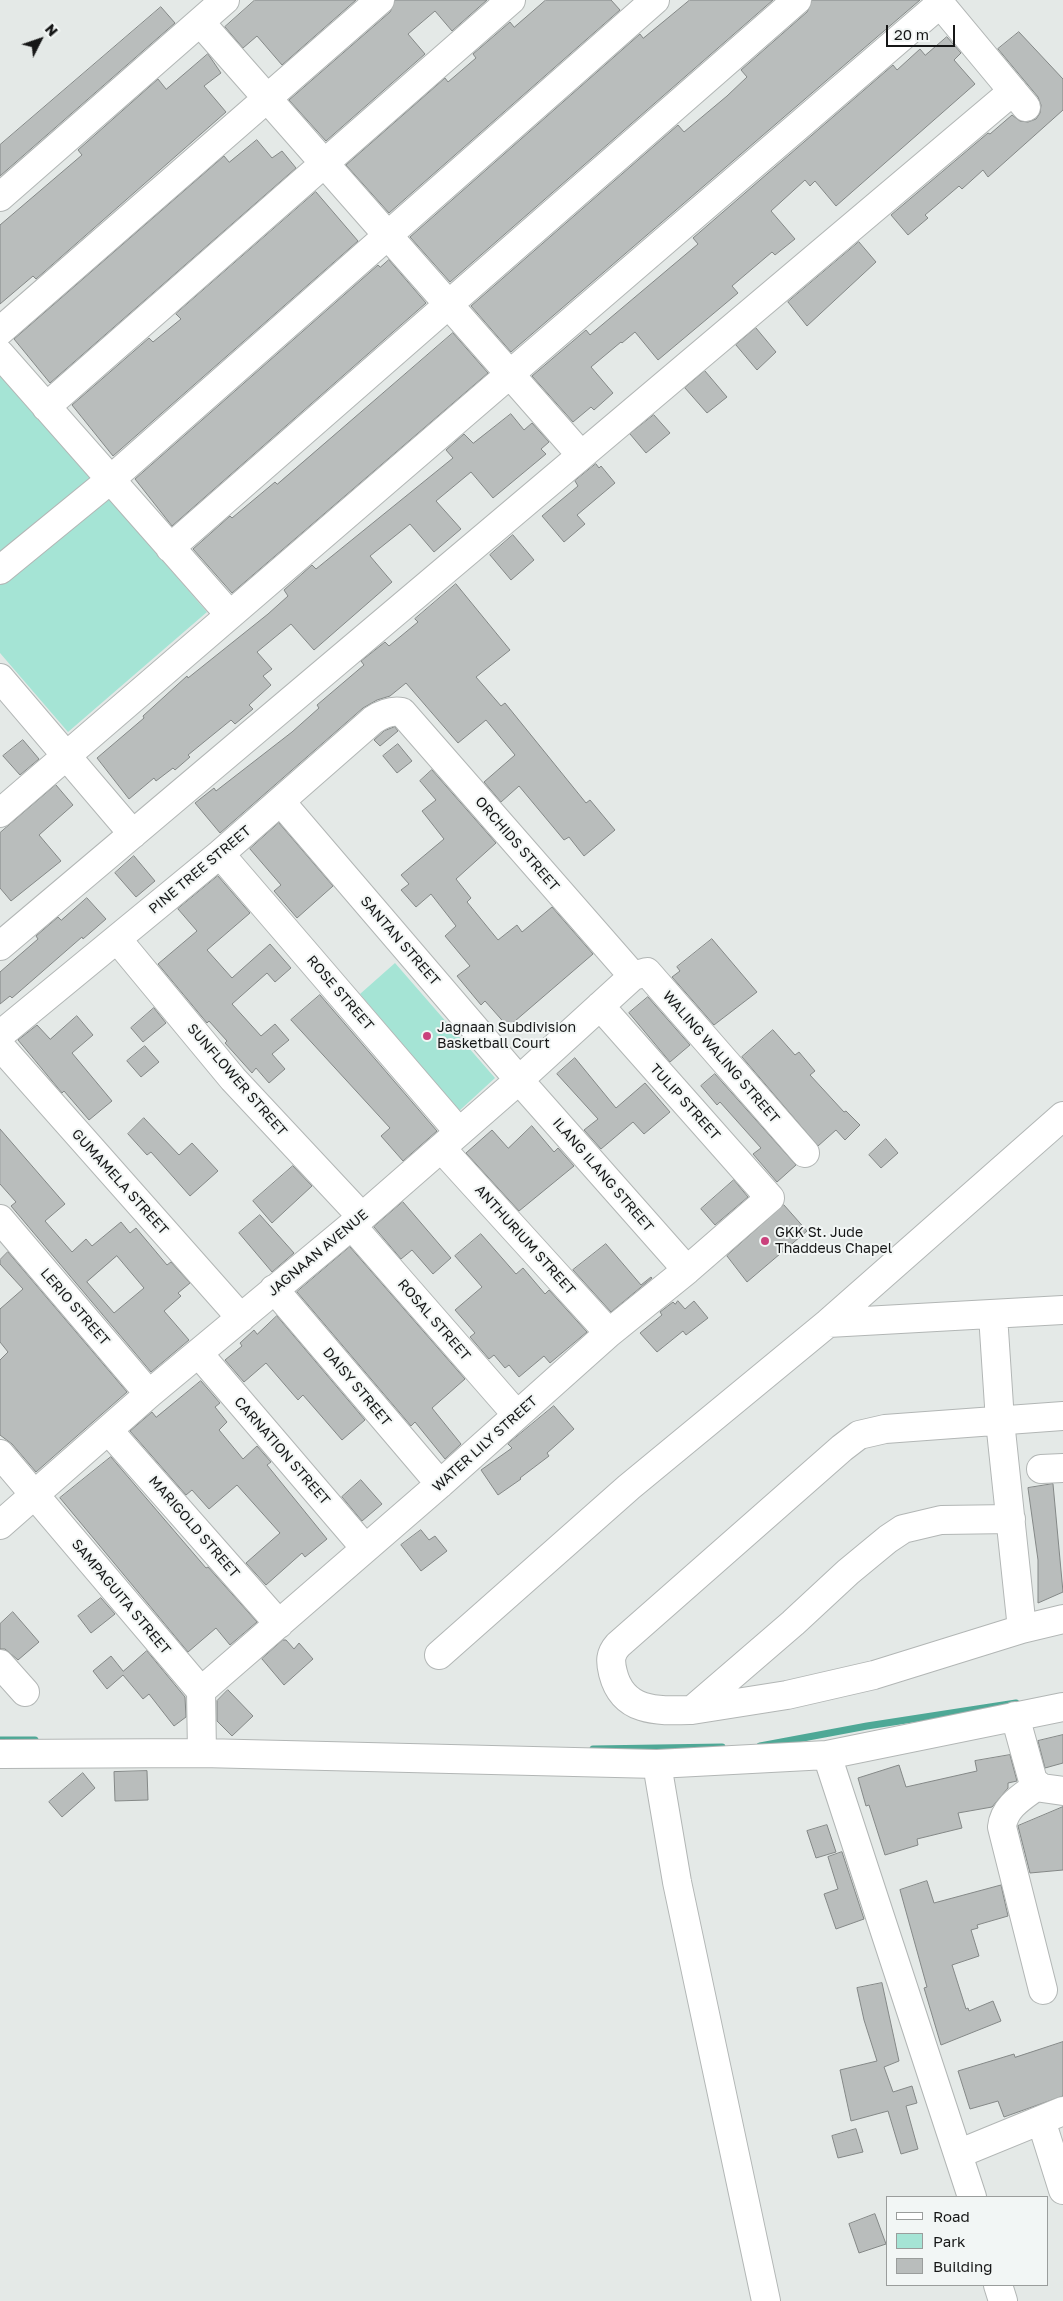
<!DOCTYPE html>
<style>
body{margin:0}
#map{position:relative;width:1063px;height:2301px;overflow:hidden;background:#e4e9e7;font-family:"Golos Text",sans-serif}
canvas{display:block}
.legend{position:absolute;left:886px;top:2196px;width:162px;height:90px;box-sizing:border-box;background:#f2f6f5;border:1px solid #9a9d9c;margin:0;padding:6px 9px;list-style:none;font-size:15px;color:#161717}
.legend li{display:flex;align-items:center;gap:10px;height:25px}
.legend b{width:25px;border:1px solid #9a9d9c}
.north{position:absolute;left:15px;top:15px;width:50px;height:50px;-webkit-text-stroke:4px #f2f6f5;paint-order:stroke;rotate:49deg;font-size:14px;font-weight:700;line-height:20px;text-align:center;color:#161717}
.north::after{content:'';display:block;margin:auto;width:18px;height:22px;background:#161717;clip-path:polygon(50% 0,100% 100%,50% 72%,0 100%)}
.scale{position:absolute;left:886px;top:25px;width:69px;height:22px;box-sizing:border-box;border:2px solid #161717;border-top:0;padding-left:6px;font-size:15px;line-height:18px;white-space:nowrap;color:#161717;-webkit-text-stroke:4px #f2f6f5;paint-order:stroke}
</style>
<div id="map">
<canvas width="1063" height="2301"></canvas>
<ul class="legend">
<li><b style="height:6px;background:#fff"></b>Road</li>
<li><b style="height:14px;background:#a5e4d5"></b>Park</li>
<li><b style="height:14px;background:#b9bdbc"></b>Building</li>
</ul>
<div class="north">N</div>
<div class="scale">20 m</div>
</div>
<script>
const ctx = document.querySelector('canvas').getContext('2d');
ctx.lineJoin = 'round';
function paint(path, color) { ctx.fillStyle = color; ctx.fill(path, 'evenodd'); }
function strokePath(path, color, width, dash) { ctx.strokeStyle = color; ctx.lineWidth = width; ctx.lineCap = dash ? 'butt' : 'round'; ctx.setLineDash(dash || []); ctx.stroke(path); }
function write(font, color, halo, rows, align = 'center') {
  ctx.font = font + ' "Golos Text",sans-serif'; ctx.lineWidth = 4; ctx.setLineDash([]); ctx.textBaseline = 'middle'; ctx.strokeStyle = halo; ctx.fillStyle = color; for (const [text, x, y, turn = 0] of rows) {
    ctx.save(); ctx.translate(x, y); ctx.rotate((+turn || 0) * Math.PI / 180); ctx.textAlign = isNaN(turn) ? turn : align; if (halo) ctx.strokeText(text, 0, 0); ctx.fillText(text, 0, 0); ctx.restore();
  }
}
const green = new Path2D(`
 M0,372l207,240 -139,120 -68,-79z
 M395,963l100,115 -36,33 -99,-117z`);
const stream = new Path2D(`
 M0,1740h35
 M760,1746l107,-20 149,-23
 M593,1749l129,-2`);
const building = new Path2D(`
 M255,0h101l-74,65 -25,-29 -14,12 -18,-21z
 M395,0h92l-35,31 -17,-20 -27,23 17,20 -99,87 -37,-41 101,-88z
 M546,0h65l9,10 -231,203 -43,-48 99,-87 3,4 28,-24 -3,-4 37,-32 4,5z
 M690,0h83l-323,282 -40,-45 230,-203 3,4z
 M812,0h108l-409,352 -40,-46 207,-181 6,7 43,-36 20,-19 -6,-7 66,-58z
 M161,7l14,16 -175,153v-31z
 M1019,32l44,47v31l-75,67 -5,-7 -21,19 -3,-3 -34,29 3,3 -20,17 -17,-20 97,-82 2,1 22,-19 8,6 8,1 8,-3 4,-6 1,-8 -3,-8 -40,-48z
 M947,37l14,16 -7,7 21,24 -139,122 -21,-25 -5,5 -5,-6 -34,31 24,28 -20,16 -3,-3 -40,34 6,7 -80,67 -23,-28 -13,11 -1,-1 -30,25 22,26 -19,17 -3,-3 -18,15 -41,-46 54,-46 4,5 108,-91 -5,-6 200,-173 4,5 23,-21 5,6z
 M208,54l13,19 -17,13 22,26 -190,167 -3,-3 -33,28v-79l82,-70 -4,-5 80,-71 8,10z
 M257,140l15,18 10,-7 14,17 -246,215 -36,-44 210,-183 5,6z
 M316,192l42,49 -245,215 -41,-51 77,-67 4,4 28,-23 -5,-5z
 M859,242l17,20 -69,64 -19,-24z
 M389,260l37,43 -254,223 -37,-47 243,-214 2,2z
 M756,328l20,24 -19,18 -21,-25z
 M453,333l35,40 -256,220 -39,-44 37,-33 2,2 43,-36 2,2z
 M705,371l22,26 -20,16 -22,-25z
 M511,414l13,16 8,-7 17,19 -8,7 5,5 -53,44 -22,-26 -35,29 25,28 -27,23 -24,-28 -40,32 22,26 -78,68 -23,-26 -34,28 15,17 -9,7 8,9 -22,20 4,4 -18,15 -4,-4 -43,35 2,2 -15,13 -2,-2 -17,13 -2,-3 -25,21 -32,-41 47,-40 -1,-2 44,-40 1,2 80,-64 20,-18 -4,-6 28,-25 4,4 137,-111 -7,-8 18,-16 9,9z
 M654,415l16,18 -24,20 -16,-19z
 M596,464l3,4 2,-2 14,17 -38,32 8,9 -21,18 -22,-26 36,-30 -3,-5z
 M513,535l21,25 -23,20 -21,-25z
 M456,584l54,66 -34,27 25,29 4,-3 81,100 4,-3 25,30 -31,26 -15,-19 -5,3 -45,-54 -18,16 -17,-20 31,-27 -29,-35 -28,23 -52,-60 -16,13 -13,4 -14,8 -143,125 -25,-30 19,-15 2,3 76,-59 27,-24 -2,-3 47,-40 -3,-4 24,-19 4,4 29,-24 -3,-3z
 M395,727l3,4 -18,15 -6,-6 10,-9z
 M23,740l16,19 -19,16 -17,-19z
 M398,744l14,17 -15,12 -14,-17z
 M432,770l64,73 -40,36 15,19 -4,4 31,38 19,-15 5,7 30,-25 41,47 -85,73 -23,-26 -4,4 -24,-29 13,-10 -25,-30 11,-10 -25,-32 -15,13 -15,-17 8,-6 -8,-9 43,-36 -22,-28 14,-11 -16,-19z
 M56,785l17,20 -34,30 22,26 -50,40 -11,-13v-55z
 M279,823l54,63 -36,32 -23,-27 7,-6 -31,-36z
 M134,856l21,25 -19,16 -21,-24z
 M218,876l32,37 -43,37 25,28 38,-34 21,24 -16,14 -8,-9 -35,31 29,32 14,-12 14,16 -17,14 13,15 -16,14 -13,-15 -4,5 -27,-30 2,-2 -18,-20 -2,2 -49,-59 39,-33 -19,-22z
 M87,898l19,21 -23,20 -1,-2 -70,61 -2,-2 -10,8v-32l38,-33 -2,-3 22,-19 3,3z
 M712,939l45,53 -43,33 -42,-48 8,-6 -3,-4z
 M320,995l117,136 -34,30 -22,-25 9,-8 -99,-108z
 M648,997l42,48 -20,17 -41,-49z
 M154,1008l12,15 -23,19 -12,-14z
 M77,1016l16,19 -21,18 40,48 -23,19 -25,-29 -2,2 -44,-53 19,-15 13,14z
 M773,1030l22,25 4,-3 16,19 -5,4 34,37 2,-1 14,14 -15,15 -9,-10 -18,16 -76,-89z
 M145,1046l14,16 -18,15 -14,-16z
 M575,1058l41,50 29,-25 25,29 -26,22 -11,-12 -32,27 -17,-19 14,-11 -41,-45z
 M715,1074l81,91 -19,17 -24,-28 8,-6 -41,-46 -3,3 -16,-19z
 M144,1118l35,37 13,-12 26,28 -28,25 -39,-44 -4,3 -19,-21z
 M532,1126l22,26 4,-4 16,18 -55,45 -53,-58 26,-23 16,18z
 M0,1129l65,75 -20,17 27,31 14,-13 6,7 29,-24 9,11 6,-5 31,37 4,-3 19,21 -12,10 3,3 -17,15 25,29 -38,32 -140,-166 5,-4 -16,-18zM117,1256l27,32 -30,25 -27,-31z
 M886,1139l12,14 -17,15 -12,-13z
 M293,1166l19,20 -40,37 -19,-22z
 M734,1180l14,17 -33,28 -14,-16z
 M403,1202l48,56 -18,16 -21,-24 -11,9 -27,-32z
 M784,1205l23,26 -60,51 -20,-26z
 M260,1215l34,38 -22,19 -33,-39z
 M481,1234l35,40 7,-6 22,26 4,-4 38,42 -37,31 -6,-7 -25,21 -10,-12 -4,3 -11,-13 -5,4 -19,-22 5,-4 -20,-23 27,-23 -27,-31z
 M606,1244l35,41 10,-8 1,1 -41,34 -38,-42z
 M350,1247l115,132 -33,29 29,36 -16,15 -30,-37 -4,4 -114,-134z
 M8,1252l119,140 -91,80 -24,-28 -12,-9v-75l8,-8 -8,-10v-33l23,-20 -23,-25v-4z
 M678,1301l7,8 9,-8 14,17 -22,17 -3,-4 -26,21 -17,-19 22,-18 -2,-3 13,-10 2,2z
 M277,1316l88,104 -23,20 -39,-45 -5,5 -32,-37 -22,19 -19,-22 17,-14 -2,-3 14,-13 3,4z
 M201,1381l19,22 -5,4 12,15 -8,8 24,29 14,-13 14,16 -4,3 60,74 -22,18 -3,-4 -36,32 -20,-22 34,-30 -43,-48 -28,24 -17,-19 -6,5 -56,-64 22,-19 4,5z
 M554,1406l20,23 -27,24 2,3 -29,22 1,1 -23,16 -17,-25 31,-22 -4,-4z
 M111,1457l95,111 2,-1 49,55 -27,23 -14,-17 -28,24 -128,-154z
 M361,1480l21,24 -20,17 -20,-24z
 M1053,1484l10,108 -25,11v-43l-10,-72z
 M421,1530l8,10 6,-4 12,15 -26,20 -20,-26z
 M101,1598l14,16 -24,19 -13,-17z
 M13,1612l26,30 -21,18 -13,-11h-5v-25z
 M283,1640h3l8,9 5,-6 14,16 -29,26 -22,-26z
 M147,1651l38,46 1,20 -12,9 -25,-32 -6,5 -20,-24 -16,14 -14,-18 18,-15 12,15z
 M228,1690l25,26 -21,20 -15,-15v-20z
 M1063,1735v28l-18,5 -7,-27z
 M1010,1755l7,26 -9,2v5l-16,19 -34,6 4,15 -45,11 1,6 -33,10 -16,-50 -3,1 -8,-28 41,-13 7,22 71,-16 -2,-10z
 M147,1771l1,29 -33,1 -1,-29z
 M83,1773l12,15 -33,29 -13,-15z
 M1063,1807v63l-33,3 -12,-47z
 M827,1825l9,27 -20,6 -9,-27z
 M842,1852l22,67 -28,10 -12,-35 14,-5 -10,-32z
 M927,1881l7,22 67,-18 7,31 -31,9 1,3 -7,2 8,26 -27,9 14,44 2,-1 1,3 24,-10 8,20 -60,24 -17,-57 3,-1 -27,-97z
 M882,1983l17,78 -15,6 9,25 19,-6 5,17 -11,3 12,43 -17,5 -13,-43 -37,10 -11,-51 37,-9 -13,-41 -7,-32z
 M1063,2042v54l-59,21 -6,-16 -28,8 -12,-38 56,-17 1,3z
 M856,2129l7,23 -25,6 -6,-22z
 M875,2214l11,30 -27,9 -10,-29z`);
const minor = new Path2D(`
 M937,0l89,107
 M200,22l381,433
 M0,197l225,-197
 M0,331l380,-331
 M0,354l230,261
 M46,407l465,-407
 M170,548l627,-548
 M0,570l110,-90 545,-480
 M0,678l133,156
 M281,802l238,278 168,190
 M0,813l940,-809
 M220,854l239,278
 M117,939l116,140 129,138
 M0,946l1013,-855
 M0,1035l220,-181 153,-134c9,-6 18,-10 29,-8l231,264
 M0,1046l241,272
 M441,1148l168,185
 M0,1219l149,175
 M352,1226l165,189
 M274,1289l166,195
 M993,1315l7,106 22,208 41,-10
 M828,1323l235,-13
 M199,1354l166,194
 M109,1431l170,193
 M0,1454l201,237 1,62
 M1041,1469l22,-1
 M1011,1519l-70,1 -38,9 -15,10 -40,33 -55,51 -101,87c-34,1 -69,3 -79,-37 -3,-12 -3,-19 5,-28l224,-197 17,-13 26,-6 178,-13
 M0,1525l149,-131 213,-177 157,-137 114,-104 14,-4 158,181
 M439,1655l190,-168 199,-164 235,-207
 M0,1664l25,28
 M201,1691l239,-207 169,-151 78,-63 83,-72 -170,-192
 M692,1710l95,-15 87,-20 148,-46
 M1015,1716l18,65 9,7 21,3
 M0,1754l202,-1 455,11 170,-9 236,-48
 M827,1755l145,442
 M657,1764l20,118 89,419
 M1037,1786c-15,11 -33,21 -35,41l41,163
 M1041,2120l22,70
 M958,2154l105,-43
 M998,2285l5,16`);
const markers = [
 [427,1036,5,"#ca417c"],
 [765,1241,5,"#ca417c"]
];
const streetNames = [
 ["ORCHIDS STREET",517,844,49],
 ["PINE TREE STREET",200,870,-40],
 ["SANTAN STREET",400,941,49],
 ["ROSE STREET",340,993,49],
 ["WALING WALING STREET",721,1057,49],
 ["SUNFLOWER STREET",237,1080,49],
 ["TULIP STREET",685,1102,48],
 ["ILANG ILANG STREET",603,1175,49],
 ["GUMAMELA STREET",120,1182,48],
 ["ANTHURIUM STREET",525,1240,48],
 ["JAGNAAN AVENUE",318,1253,-40],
 ["LERIO STREET",75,1307,49],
 ["ROSAL STREET",434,1320,49],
 ["DAISY STREET",357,1387,50],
 ["WATER LILY STREET",485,1444,-42],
 ["CARNATION STREET",282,1451,49],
 ["MARIGOLD STREET",194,1527,49],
 ["SAMPAGUITA STREET",121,1597,50]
];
const poiNames = [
 ["Jagnaan Subdivision",437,1028],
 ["Basketball Court",437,1044],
 ["GKK St. Jude",775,1233],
 ["Thaddeus Chapel",775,1249]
];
paint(green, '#a5e4d5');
strokePath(stream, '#4ea896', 7);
paint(building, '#b9bdbc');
strokePath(building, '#848887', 1);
strokePath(minor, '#b2b6b5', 30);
strokePath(minor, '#fff', 28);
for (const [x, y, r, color] of markers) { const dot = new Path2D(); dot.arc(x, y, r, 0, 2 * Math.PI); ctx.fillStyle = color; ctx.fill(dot); strokePath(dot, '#f2f6f5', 2); }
write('14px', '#161717', '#f2f6f5', streetNames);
write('14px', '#161717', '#f2f6f5', poiNames, 'left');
</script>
